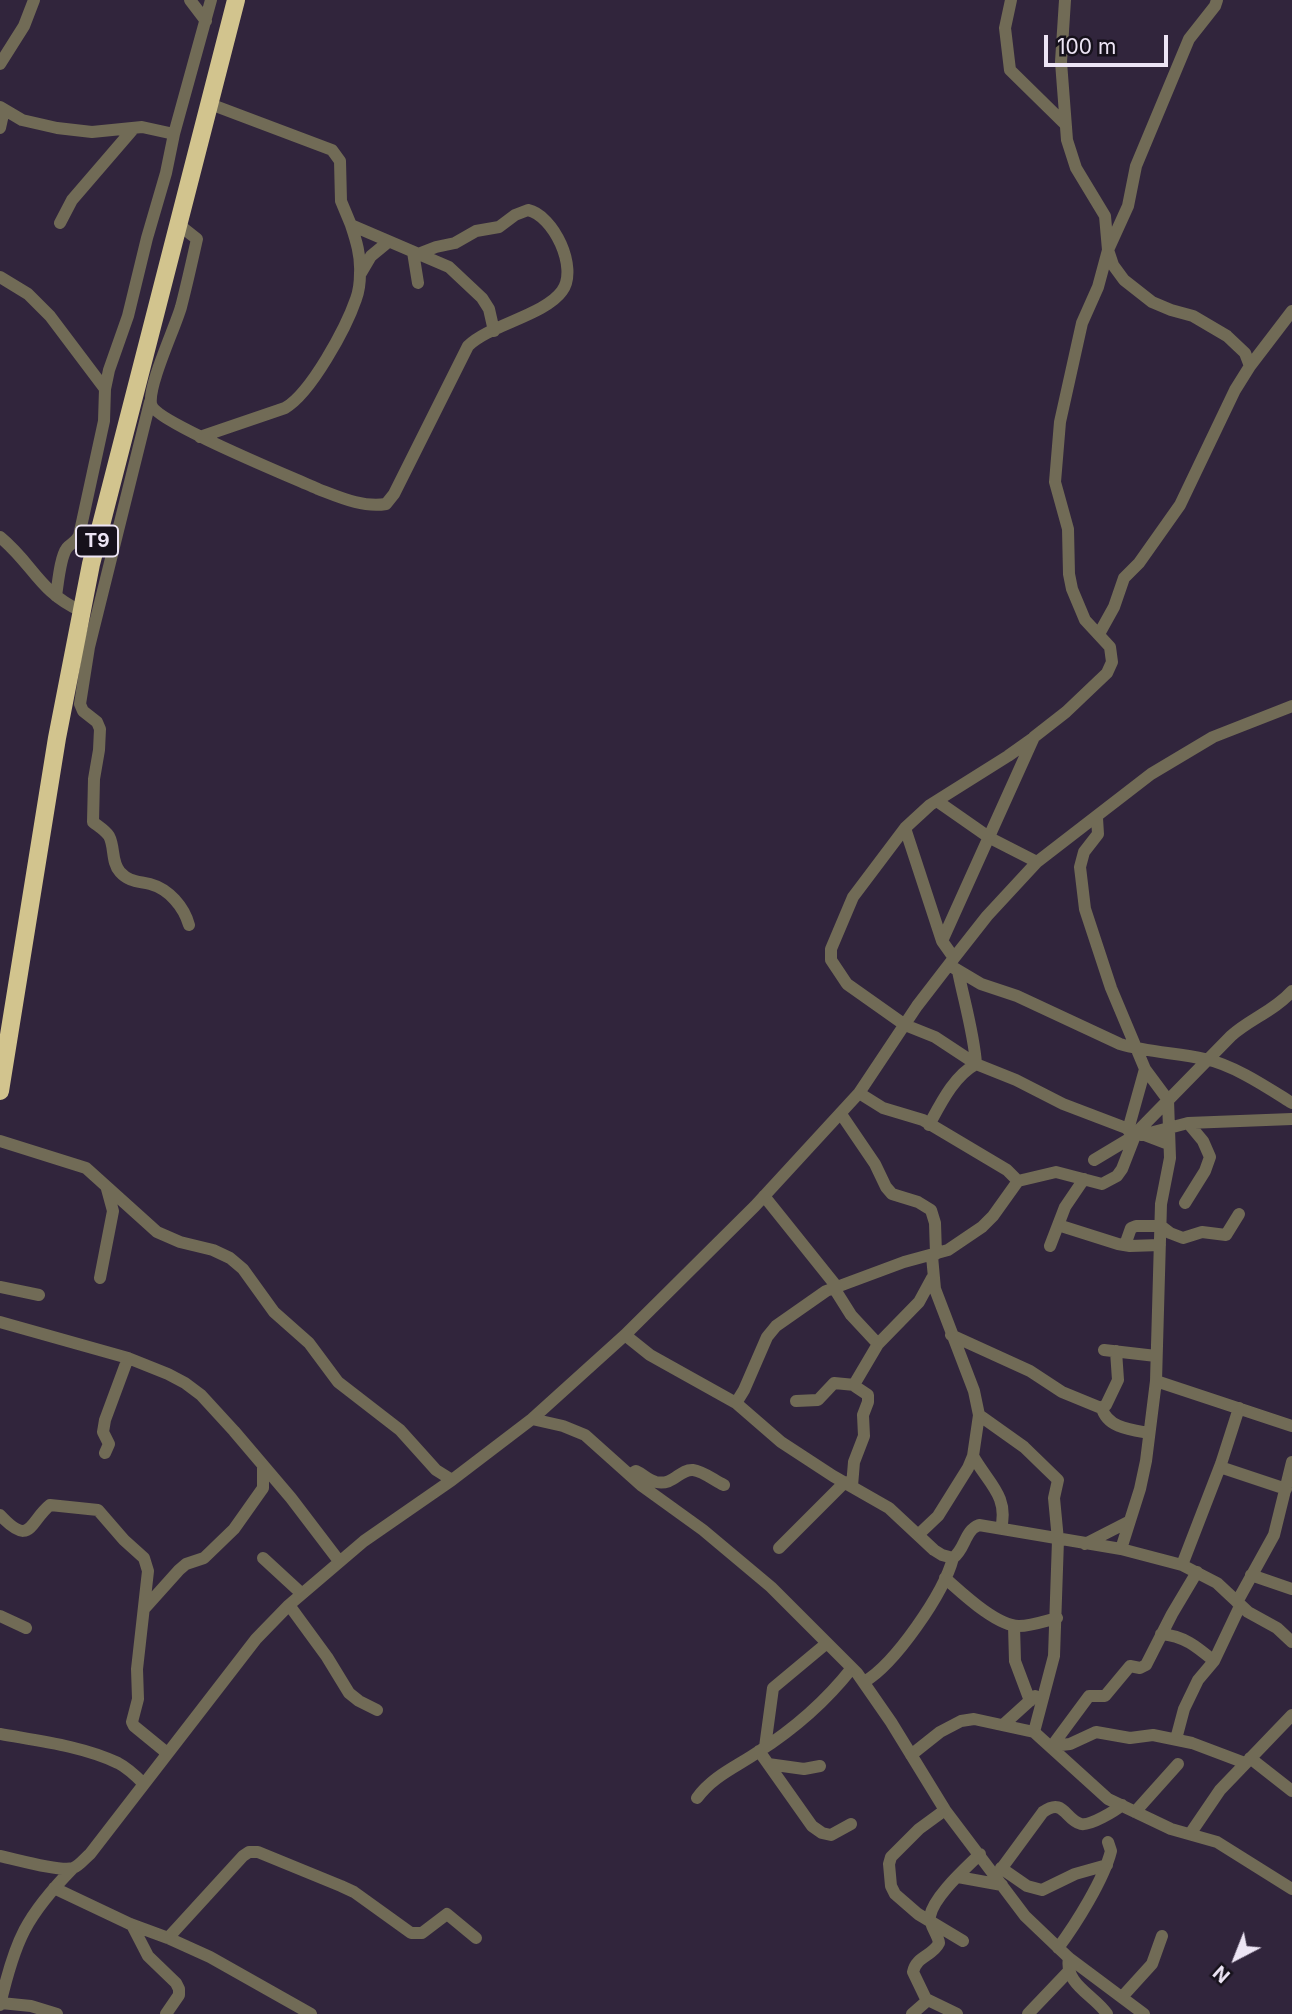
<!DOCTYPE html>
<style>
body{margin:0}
#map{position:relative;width:1292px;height:2014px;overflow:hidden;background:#31253c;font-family:Inter,sans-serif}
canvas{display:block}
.north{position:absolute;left:1201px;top:1923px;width:70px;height:70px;-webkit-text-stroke:5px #16111b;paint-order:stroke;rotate:222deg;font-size:19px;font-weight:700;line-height:28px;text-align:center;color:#ede5f5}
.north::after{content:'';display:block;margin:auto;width:24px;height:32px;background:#ede5f5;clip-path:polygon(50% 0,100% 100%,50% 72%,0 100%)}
.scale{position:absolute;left:1044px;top:35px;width:124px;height:32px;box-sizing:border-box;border:4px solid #ede5f5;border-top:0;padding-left:9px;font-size:21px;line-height:24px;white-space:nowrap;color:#ede5f5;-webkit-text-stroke:5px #16111b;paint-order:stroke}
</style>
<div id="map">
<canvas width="1292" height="2014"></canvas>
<div class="north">N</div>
<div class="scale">100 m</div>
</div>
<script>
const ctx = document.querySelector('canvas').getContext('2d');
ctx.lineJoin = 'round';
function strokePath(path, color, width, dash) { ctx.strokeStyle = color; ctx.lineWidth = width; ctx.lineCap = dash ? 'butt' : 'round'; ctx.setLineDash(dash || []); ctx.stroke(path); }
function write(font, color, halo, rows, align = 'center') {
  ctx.font = font + ' Inter,sans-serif'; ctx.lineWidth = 7; ctx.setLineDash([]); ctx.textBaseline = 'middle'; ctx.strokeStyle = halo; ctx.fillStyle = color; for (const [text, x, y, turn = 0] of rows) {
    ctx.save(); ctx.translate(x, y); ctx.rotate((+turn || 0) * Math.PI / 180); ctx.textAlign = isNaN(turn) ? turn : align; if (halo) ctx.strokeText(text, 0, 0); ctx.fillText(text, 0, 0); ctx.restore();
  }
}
const minor = new Path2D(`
 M190,0l16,21
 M1011,0l-6,28 5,42 55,54
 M1065,0l-4,62 6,78 9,28 29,48 3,34 5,15 11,15 28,22 19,8 22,6 34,20 18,17 5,13
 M0,64l24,-38 10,-26
 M210,104l122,46 8,11 1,40 10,24 98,42 33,31 7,11 5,22
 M0,107l22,13 35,8 35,4 50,-5 32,7
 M0,128l4,-18
 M60,223l12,-23 62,-72
 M178,224l19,15c-5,22 -10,45 -16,68 -6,21 -33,78 -30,97 4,18 143,74 167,85 21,8 45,19 68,15l8,-10 74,-148c21,-21 77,-31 94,-55 17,-23 -9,-76 -34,-81l-13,5 -16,12 -23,4 -21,12 -19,4 -18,7
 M413,252l5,31
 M361,273l10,-17 17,-14
 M0,277l28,17 22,22 55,73
 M150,402l-61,245 -9,57 3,7 14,11 3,7 -1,21 -5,29 -1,43c5,4 12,8 16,14 6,11 2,26 11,36 9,10 18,9 30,12 19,5 34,23 39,41
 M200,437l85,-29c26,-15 61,-80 71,-109 3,-8 4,-18 4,-26 1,-17 -4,-33 -9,-48
 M0,537c33,27 39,55 81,74
 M56,596c2,-12 4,-39 11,-48 4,-5 8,-5 12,-12l25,-115 1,-32 4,-19 19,-54 19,-78 19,-65 8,-39 37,-134
 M1099,634l15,-27 10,-29 15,-15 41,-58 55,-115 15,-24 42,-55
 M1032,739l-24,17 -78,49 -25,23 -52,69 -22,52v11l16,24 58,41 30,12 41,27 40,16 47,24 105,40
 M937,801l53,37 47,24
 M1097,818l1,16 -14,18 -4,15 5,42 26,79 34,81 -17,61
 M905,828l37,113 12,17
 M942,941l92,-204 32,-25 41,-39 5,-11 -2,-15 -25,-27 -13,-31 -3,-15 -1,-45 -13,-47 5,-60 22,-99 16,-36 10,-37 20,-44 8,-40 53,-127 26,-33 2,-6
 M949,965l32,19 36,12 103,48c27,8 57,9 85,15 29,6 63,29 87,44
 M859,1093l24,15 40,12 84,50 11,11
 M841,1114l34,50 11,23 6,7 26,8 13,8 4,13 1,31
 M929,1125c12,-22 25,-49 47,-61 -2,-30 -12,-63 -18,-93
 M1142,1135l46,-12 104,-4
 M0,1141l86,27 71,64 23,10 33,8 17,8 13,11 31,43 35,31 29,39 62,48 36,40 16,10
 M1094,1160l40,-24
 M764,1196l73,91
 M1185,1203l20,-32 5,-14 -7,-16 -15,-18
 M1058,1225l60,19 12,2 30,-1
 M1125,1245l6,-17 5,-2h25l9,7 13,5 19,-6 24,3 13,-21
 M1050,1246l15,-39 19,-28
 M100,1278l13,-67 -6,-22
 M0,1287l39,8
 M834,1288l17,27 27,29
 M0,1322l128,36 40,16 17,9 16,12 33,36 57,67 48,63
 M625,1335l25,20 86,48 45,39 52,34 56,32 45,42 8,5 11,3c13,-10 11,-27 26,-33l142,24 61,16 35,18 31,29 29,16 15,14
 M951,1335l79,36 32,21 39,16 5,-3 12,-25 -2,-29
 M1104,1350l52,6
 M1156,1381l136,45
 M796,1401l22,-1 16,-17 21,2
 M736,1403l8,-13 23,-53 9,-11 50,-35 78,-29 44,-12 34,-23 11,-11 25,-35 38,-9 46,12 15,-8 5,-7 14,-36 95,-97c19,-17 43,-25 61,-45
 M1102,1408c5,20 30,22 47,25
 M979,1415l45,32 34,33 -4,18 4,42 -4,116 -20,76
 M532,1419l31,7 22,9 57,51 61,44 68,57 86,86 34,49 54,88 80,106 44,42 75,56
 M105,1453l4,-9 -6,-12 2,-12 23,-62
 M973,1456c15,27 36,40 28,72
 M1220,1467l66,22
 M631,1474l5,-3c7,3 12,9 20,11 18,4 23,-13 37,-12 10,1 22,11 31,15
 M852,1486l2,-24 10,-26 -1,-21 5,-13v-7l-12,-8 -1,-4 23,-39 41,-42 13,-24
 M0,1515c31,33 29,7 50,-10l48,5 26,30 20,18 4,13 -11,98 1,30 -6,23 2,4 33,27
 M919,1534l19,-18 30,-48 5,-12 6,-41 -5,-24 -39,-102 -3,-33
 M1085,1544l43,-22
 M779,1548l66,-66
 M1121,1549l19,-60 6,-28 10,-80 5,-177 9,-46 -2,-58 -23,-31
 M263,1558l38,35
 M1182,1565l39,-101 18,-56
 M1251,1575l41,14
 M945,1578c16,14 51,48 74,48 12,0 26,-5 38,-8
 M1237,1602l37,-67 18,-73
 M289,1605l38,52 22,36 10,8 18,9
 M144,1609l35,-39 7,-6 18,-6 30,-29 29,-41v-20
 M0,1616l26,12
 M1014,1626l1,35 15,40
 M1161,1634c23,2 35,12 53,27
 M864,1682c31,-18 80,-89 89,-124
 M1003,1725l32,-29
 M0,1734c39,7 82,12 118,29 10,5 18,13 26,21
 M1176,1739l8,-30 14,-29 16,-19 26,-55
 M1052,1746l37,-50h16l25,-30 10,2 6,-3 26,-51 25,-42
 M1052,1746l18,-2 26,-12 34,6 23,-3 39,8 53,20
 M765,1747l8,-59 54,-45
 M759,1751l53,75 10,7 9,2 20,-11
 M911,1755l29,-23 21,-11 13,-2 60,13 74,67 63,30 46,13 75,47
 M1250,1758l42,33
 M768,1764l36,5 16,-3
 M697,1798c16,-22 39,-31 61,-46 36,-23 68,-51 94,-84
 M945,1810l-26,19 -28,28 -2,7 2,22 4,8 23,20 45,27
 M1135,1812l43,-48
 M1190,1834l30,-44 72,-75
 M0,1856c15,3 60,16 73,12 6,-2 12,-10 17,-14l166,-215 33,-34 75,-64 88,-61 80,-61 93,-84 130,-129 104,-113 58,-87 37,-48 33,-42 50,-54 114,-88 62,-37 79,-31
 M1001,1868l26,18 15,4 33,-16 32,-9
 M996,1876l47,-64c21,-15 22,8 38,12 9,2 34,-13 41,-19
 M958,1877l44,8
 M54,1888l76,36 38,14 42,19 101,57
 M132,1925l16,31 28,27 3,6v6l-13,19
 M168,1938l75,-82 6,-4h9l83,34 13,6 57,41h11l25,-19 29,24
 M1058,1948c18,-24 46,-69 53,-97l-3,-9
 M1069,1958c-5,26 25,37 38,56
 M1122,1997l30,-33 10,-28
 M1,2003l30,3 26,8
 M0,2005c15,-65 26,-89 73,-137
 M912,2014l16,-14
 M957,2014l-31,-15 -13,-27c3,-16 20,-16 26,-29 -1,-9 -10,-18 -9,-27 4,-20 36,-48 50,-62
 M1028,2014l41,-43`);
const highway = new Path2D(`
 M0,1091l57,-353 34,-174 145,-564`);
const shields = [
 [97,541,42]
];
const shieldNames = [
 ["T9",97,541]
];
strokePath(minor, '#716b56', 12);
strokePath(highway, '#d2c48e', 18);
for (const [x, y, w] of shields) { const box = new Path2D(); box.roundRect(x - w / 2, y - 15.5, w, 31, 5); ctx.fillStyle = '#16111b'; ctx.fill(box); strokePath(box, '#ede5f5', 2); }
write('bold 19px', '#ede5f5', null, shieldNames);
</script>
